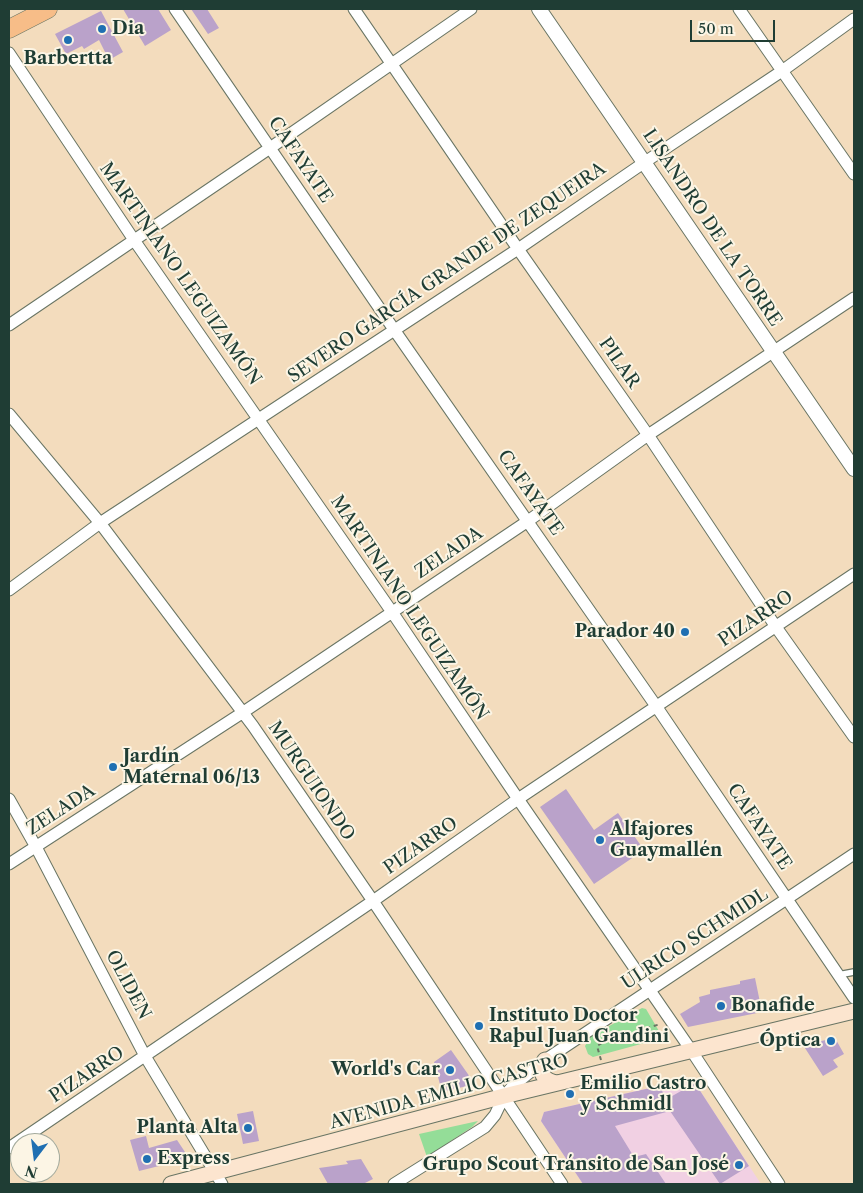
<!DOCTYPE html>
<meta charset="utf-8">
<style>
body{margin:0}
#map{position:relative;width:863px;height:1193px;overflow:hidden;background:#f3dcbd;font-family:"Libre Caslon Text",serif}
canvas{display:block}
.frame{position:absolute;inset:0;border:10px solid #1f3d34;pointer-events:none}
.north{position:absolute;left:10px;top:1133px;width:50px;height:50px;box-sizing:border-box;background:#fcf5e5;border:1px solid #a4ab9e;border-radius:50%;rotate:195deg;font-size:14px;font-weight:700;line-height:20px;text-align:center;color:#1f3d34}
.north::after{content:'';display:block;margin:auto;width:18px;height:22px;background:#1f6fb2;clip-path:polygon(50% 0,100% 100%,50% 72%,0 100%)}
.scale{position:absolute;left:690px;top:20px;width:85px;height:22px;box-sizing:border-box;border:2px solid #1f3d34;border-top:0;padding-left:6px;font-size:15px;line-height:18px;white-space:nowrap;color:#1f3d34;-webkit-text-stroke:4px #fcf5e5;paint-order:stroke}
</style>
<div id="map">
<canvas width="863" height="1193"></canvas>
<div class="frame"></div>
<div class="north">N</div>
<div class="scale">50 m</div>
</div>
<script>
const ctx = document.querySelector('canvas').getContext('2d');
ctx.lineJoin = 'round';
function paint(path, color) { ctx.fillStyle = color; ctx.fill(path, 'evenodd'); }
function strokePath(path, color, width, dash) { ctx.strokeStyle = color; ctx.lineWidth = width; ctx.lineCap = dash ? 'butt' : 'round'; ctx.setLineDash(dash || []); ctx.stroke(path); }
function write(font, color, halo, rows, align = 'center') {
  ctx.font = font + ' "Libre Caslon Text",serif'; ctx.lineWidth = 4; ctx.setLineDash([]); ctx.textBaseline = 'middle'; ctx.strokeStyle = halo; ctx.fillStyle = color; for (const [text, x, y, turn = 0] of rows) {
    ctx.save(); ctx.translate(x, y); ctx.rotate((+turn || 0) * Math.PI / 180); ctx.textAlign = isNaN(turn) ? turn : align; if (halo) ctx.strokeText(text, 0, 0); ctx.fillText(text, 0, 0); ctx.restore();
  }
}
const built = new Path2D(`
 M689,1079l6,4 66,101h-178l-42,-63 3,-9z`);
const green = new Path2D(`
 M642,1008l4,1 17,29 -70,19 -5,-3 -3,-8 6,-10z
 M478,1121l-6,6 -45,30 -8,-23z`);
const building = new Path2D(`
 M123,9h35l13,21 -26,16z
 M191,9h16l12,19 -11,6z
 M101,11l22,41 -14,8 -10,-20 -15,9 -2,-3 -16,8 -11,-20z
 M566,789l28,41 24,-17 26,37 -50,34 -54,-77z
 M755,978l7,34 -74,15 -8,-13 20,-12 -1,-5 11,-3v-4l30,-6v-3z
 M835,1038l9,16 -11,6 5,7 -15,9 -20,-31z
 M451,1050l19,27 -3,9 -25,6 -8,-30z
 M695,1083l54,83 -29,18 -50,-73 -55,15 19,31 12,-3 20,30h-83l-42,-63 3,-9 115,-26 8,13z
 M253,1111l6,30 -16,3 -6,-30z
 M146,1136l3,12 28,-8 8,12 -2,8 -44,11 -9,-31z
 M361,1159l12,20 -10,5h-35l-9,-16 29,-4 -2,-3z`);
const path = new Path2D(`
 M646,1028l15,-4
 M601,1060l-4,-14 11,-7`);
const service = new Path2D(`
 M838,975l16,-3`);
const minor = new Path2D(`
 M175,9l220,322 261,375 198,292
 M354,9l164,240 130,186 128,192 78,110
 M739,9l115,165
 M9,53l125,187 258,372 126,187 173,251 88,134
 M9,325l261,-177 201,-139
 M9,414l91,109 153,203 120,175 189,283
 M9,590l91,-67 418,-274 127,-87 137,-91 72,-52
 M9,799l27,48 109,209 77,128
 M9,864l233,-151 286,-192 120,-86 206,-137
 M9,1148l364,-247 145,-102 336,-225
 M394,1184l91,-57 10,-12 9,-19 9,-10 32,-26 309,-206`);
const tertiary = new Path2D(`
 M539,9l315,460`);
const secondary = new Path2D(`
 M545,1060c-8,12 -1,21 12,23
 M171,1184l333,-88 350,-85`);
const primary = new Path2D(`
 M9,29l39,-20`);
const markers = [
 [102,29,5,"#1f6fb2"],
 [68,40,5,"#1f6fb2"],
 [685,632,5,"#1f6fb2"],
 [113,767,5,"#1f6fb2"],
 [600,840,5,"#1f6fb2"],
 [721,1006,5,"#1f6fb2"],
 [479,1026,5,"#1f6fb2"],
 [831,1041,5,"#1f6fb2"],
 [450,1070,5,"#1f6fb2"],
 [570,1094,5,"#1f6fb2"],
 [248,1128,5,"#1f6fb2"],
 [147,1159,5,"#1f6fb2"],
 [739,1165,5,"#1f6fb2"]
];
const poiNames = [
 ["Dia",112,29],
 ["Barbertta",68,59,"center"],
 ["Parador 40",675,632,"right"],
 ["Jardín",123,757],
 ["Maternal 06/13",123,778],
 ["Alfajores",610,830],
 ["Guaymallén",610,851],
 ["Bonafide",731,1006],
 ["Instituto Doctor",489,1016],
 ["Raþul Juan Gandini",489,1037],
 ["Óptica",821,1041,"right"],
 ["World's Car",440,1070,"right"],
 ["Emilio Castro",580,1084],
 ["y Schmidl",580,1105],
 ["Planta Alta",238,1128,"right"],
 ["Express",157,1159],
 ["Grupo Scout Tránsito de San José",729,1165,"right"]
];
const streetNames = [
 ["CAFAYATE",300,160,56],
 ["LISANDRO DE LA TORRE",712,228,56],
 ["SEVERO GARCÍA GRANDE DE ZEQUEIRA",447,273,-34],
 ["MARTINIANO LEGUIZAMÓN",180,274,55],
 ["PILAR",619,363,55],
 ["CAFAYATE",530,493,55],
 ["ZELADA",449,553,-34],
 ["MARTINIANO LEGUIZAMÓN",409,608,56],
 ["PIZARRO",756,619,-34],
 ["MURGUIONDO",311,781,56],
 ["ZELADA",61,810,-33],
 ["CAFAYATE",759,827,56],
 ["PIZARRO",421,846,-35],
 ["ULRICO SCHMIDL",695,939,-33],
 ["OLIDEN",128,985,62],
 ["PIZARRO",87,1075,-34],
 ["AVENIDA EMILIO CASTRO",449,1092,-15]
];
paint(built, '#f1d0e3');
paint(green, '#94dd98');
paint(building, '#baa2ca');
strokePath(service, '#697564', 8);
strokePath(minor, '#697564', 13);
strokePath(tertiary, '#697564', 16);
strokePath(secondary, '#697564', 17);
strokePath(primary, '#697564', 19);
strokePath(path, '#697564', 2, [4, 4]);
strokePath(service, '#fff', 5.5);
strokePath(minor, '#fff', 11);
strokePath(tertiary, '#fff', 14);
strokePath(secondary, '#fce5cf', 15);
strokePath(primary, '#f7bd88', 18);
for (const [x, y, r, color] of markers) { const dot = new Path2D(); dot.arc(x, y, r, 0, 2 * Math.PI); ctx.fillStyle = color; ctx.fill(dot); strokePath(dot, '#fcf5e5', 2); }
write('bold 18px', '#1f3d34', '#fcf5e5', poiNames, 'left');
write('18px', '#1f3d34', '#fcf5e5', streetNames);
</script>
